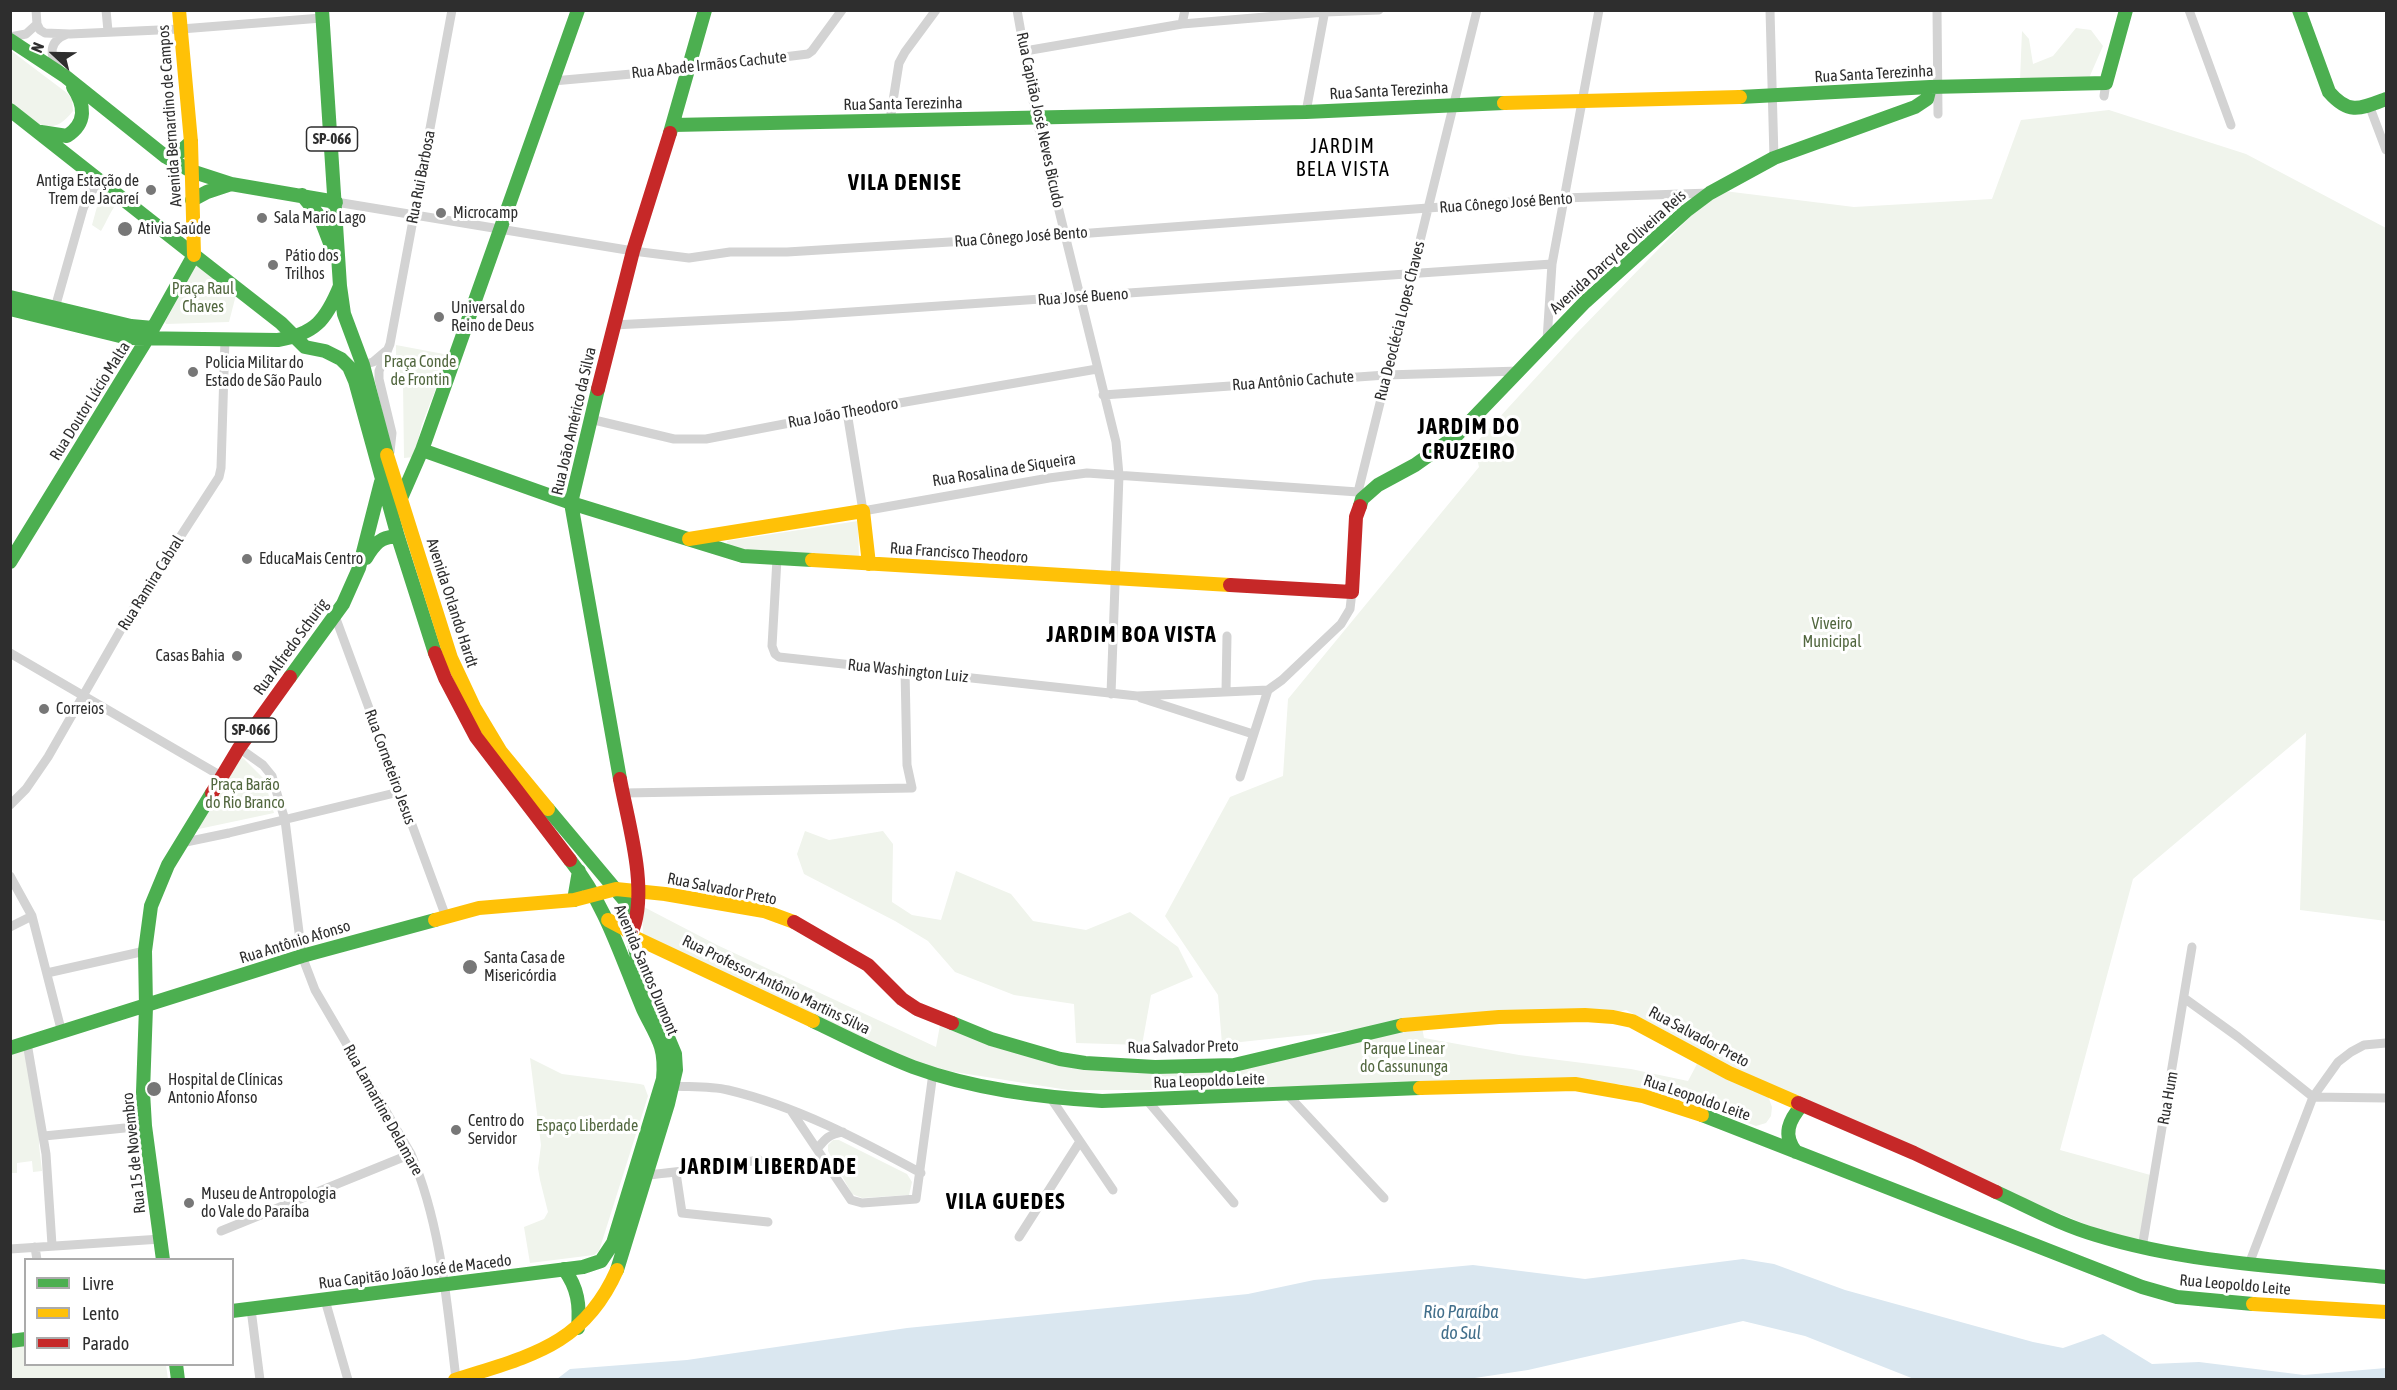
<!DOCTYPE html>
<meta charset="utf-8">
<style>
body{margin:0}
#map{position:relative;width:2397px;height:1390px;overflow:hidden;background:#fff;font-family:"Asap Condensed",sans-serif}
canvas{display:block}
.frame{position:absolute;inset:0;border:12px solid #2e2e2e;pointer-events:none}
.legend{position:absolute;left:24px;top:1258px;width:210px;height:108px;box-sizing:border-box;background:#fff;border:2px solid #ababab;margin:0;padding:8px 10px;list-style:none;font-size:18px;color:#2e2e2e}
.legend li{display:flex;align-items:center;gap:12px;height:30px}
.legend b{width:30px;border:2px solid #ababab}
.north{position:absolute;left:24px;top:24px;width:60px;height:60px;-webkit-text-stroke:4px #fff;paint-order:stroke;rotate:292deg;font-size:16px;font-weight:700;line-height:24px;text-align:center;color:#2e2e2e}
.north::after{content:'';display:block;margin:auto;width:21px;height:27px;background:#2e2e2e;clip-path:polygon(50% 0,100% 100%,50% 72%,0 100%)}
</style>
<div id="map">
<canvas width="2397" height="1390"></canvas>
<div class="frame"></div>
<ul class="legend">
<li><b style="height:8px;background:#4caf50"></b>Livre</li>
<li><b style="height:8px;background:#ffc107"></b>Lento</li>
<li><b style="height:8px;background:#c62828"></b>Parado</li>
</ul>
<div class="north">N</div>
</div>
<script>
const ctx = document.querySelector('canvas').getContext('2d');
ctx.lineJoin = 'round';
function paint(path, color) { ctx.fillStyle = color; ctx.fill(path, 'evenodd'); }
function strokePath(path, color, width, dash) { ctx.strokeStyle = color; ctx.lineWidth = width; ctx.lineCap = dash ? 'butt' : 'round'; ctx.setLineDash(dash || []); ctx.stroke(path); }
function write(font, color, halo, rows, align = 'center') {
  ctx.font = font + ' "Asap Condensed",sans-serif'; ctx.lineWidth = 6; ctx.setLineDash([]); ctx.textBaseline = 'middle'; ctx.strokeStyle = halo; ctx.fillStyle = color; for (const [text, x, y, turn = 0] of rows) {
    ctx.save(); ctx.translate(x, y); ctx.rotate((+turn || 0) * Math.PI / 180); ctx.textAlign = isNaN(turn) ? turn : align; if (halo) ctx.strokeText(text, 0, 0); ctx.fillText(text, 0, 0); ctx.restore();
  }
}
const green = new Path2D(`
 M2076,28l15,2 12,16 -14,32 -69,2 2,-49 7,8 4,25 20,-8z
 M10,50l57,43 5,6 1,12c-23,30 -40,10 -62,-8z
 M2109,110l137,44 140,74v693l-86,-11 6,-177 -173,146 -73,271 94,26 -12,72 -246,-103 -173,-83 -97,-52 -22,6 -175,6 -207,22 -4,-49 -53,-79 65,-119 53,-21 5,-77 191,-232 -5,-22 101,-110 141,-145 138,17 138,-8 29,-79z
 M104,196l14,6c-7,8 -11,19 -17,29l-9,-6 6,-22z
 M196,265l41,26 -8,31 -63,2 -1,-2z
 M396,345l53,10 -27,69 -8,33 -10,1 -1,-75 -7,-16z
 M858,521l1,37 -83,-5 -48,-6 -1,-6z
 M241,756l23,23 10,34 -80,17z
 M805,831l24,9 54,-9 10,13 -1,58 20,13 29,5 15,-49 55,23 22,27 53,9 44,-18 48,35 15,30 -42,18 -9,50 -66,-2 -2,-39 -60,-9 -59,-23 -27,-31 -33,-20 -91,-47 -7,-20z
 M642,906l75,39 219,102 4,-22 57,23 32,5 221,13 172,-39 2,11 95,17 112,14 57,12 9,-17 71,32 4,11 -1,9 -5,7 -10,3 -56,-21 -81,-21 -404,6h-147l-157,-25 -268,-130z
 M24,1048l15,73v24l3,26 -9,1 -1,-11 -15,2v10h-6l-1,-120z
 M530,1058l32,16 78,10 4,1 4,11 -49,155 -5,4 -64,8 -6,-36 20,-8 4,-7 -8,-32 -2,-12 3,-23z
 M833,1140h6l68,34 5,8 -3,13 -47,3 -10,-4 -24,-43v-6z
 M25,1342l1,22 140,1 2,14h-157l-1,-35z`);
const water = new Path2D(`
 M1743,1259l31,5 71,26 188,52 30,6 40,-14 49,30 47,-2 105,13 82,-7v11h-472l-109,-43 -62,-15 -215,49 -60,9h-911l13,-10 117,-9 220,-32 341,-34 66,-14 159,-15 112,14z`);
const street = new Path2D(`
 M36,10l1,14
 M106,10l2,21
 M1017,10l19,107 80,325 3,33 -8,219
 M1770,10l4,148
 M1937,10l1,104
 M2189,10l42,115
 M37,24l3,6 5,3 25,1 111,-5 141,-11
 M1182,24l3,-14
 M10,37l16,-3 11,-10
 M1025,51l157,-27 143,-12 54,-2
 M60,70c-12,-15 -11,-29 7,-36
 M553,81l135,-12 120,-15 4,-3 30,-41
 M2104,96l2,-13
 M2369,105l17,45
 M1306,112l19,-102
 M890,120l9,-57 6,-11 31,-42
 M336,202l297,49 56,7 41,-6h57l277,-17 499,-37 147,-5
 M55,308l28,-99 6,-14 11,-14
 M613,325l180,-9 759,-52
 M1547,340l5,-76 47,-254
 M363,365l10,-3 13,-11
 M1103,395l283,-20 134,-4
 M847,412l16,99 186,-33 38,-5 271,19 4,7
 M590,419l84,20h32l141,-27 250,-43
 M390,452l2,-19 -13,-54v-8l11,-27 62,-334
 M1358,492l119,-482
 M777,559l-5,87 3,8 4,3 358,39 131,-6
 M335,616l111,301
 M10,653l211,123
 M1226,691l1,-55
 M1141,698l112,36
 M239,748l24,17 9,11 3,11 10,33 17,136 13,34 96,164c30,70 36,150 45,225
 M1240,777l28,-87 14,-10 59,-56 9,-15 2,-17
 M624,793l288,-5 -5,-23 -2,-95
 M10,805l16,-16 22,-32 79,-138 92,-142 2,-9 4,-129
 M181,843l48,-10 170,-41
 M10,876l22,40 30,117
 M10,927l22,-11
 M47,973l98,-22
 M2184,998l54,39 75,60
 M27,1043l19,111 6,91
 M673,1086c18,1 38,0 55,4 68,16 132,50 193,83
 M1287,1094l97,104
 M1050,1097l63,93
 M2313,1097l73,1
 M1146,1099l88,104
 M792,1112l59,88 11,3 54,-4 17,-126
 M44,1136l101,-10
 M817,1149c8,-10 12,-15 26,-17
 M676,1173l6,40 86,9
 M647,1175c38,-3 75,-10 112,-15
 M221,1231l190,-77
 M1019,1237l60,-94
 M35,1247l2,13
 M2142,1248l50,-301
 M10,1249l151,-10
 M2249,1264l64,-167 25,-35 13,-10 13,-7 22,-2
 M325,1300l23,80
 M251,1309l9,71`);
const fast = new Path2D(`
 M322,10l18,276 4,28 19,51 24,90
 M2299,10l30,82c20,23 31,17 57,7
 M10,40l56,37 100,80 25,14
 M1740,97l190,-10 176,-4 20,-73
 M10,110l184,145
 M673,125l633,-13 198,-9
 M41,132l26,4c20,-13 18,-31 6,-49
 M670,133l35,-123
 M166,157l14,-5 11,-10
 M191,171l40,13 105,18
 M302,195l18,22 13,34
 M192,200l15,-8 24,-8
 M194,255l87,68 24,24 20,4 16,8 8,8 6,14 43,156 37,116
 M10,297l121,29 22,2
 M10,309l118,29 150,2c37,-6 48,-20 62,-54
 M598,389l-27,114 49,276
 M422,450l149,53 172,53 69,4
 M398,505l24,-55 156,-440
 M1360,506l2,-7 16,-14 37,-20 41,-29 129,-134 101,-91 24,-18 64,-35 141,-51 12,-8 3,-12
 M366,558c8,-13 15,-23 32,-21
 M10,562l137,-223 47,-84
 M290,677l53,-73 16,-36 22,-86
 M548,809l78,93 13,66 36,86 1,16 -8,34 -51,166
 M574,900l5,-29
 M813,1021c33,16 66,33 100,46 60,22 126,30 189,34l318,-13
 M952,1023l39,16 69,20 25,4 70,4 79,-2 169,-40
 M10,1048l292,-92 133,-36
 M1702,1115l440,172 35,10 76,7
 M1796,1152c-14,-17 -7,-32 6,-47
 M1996,1192c33,15 65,33 100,43 94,29 193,32 290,42
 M163,1260l-18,-134 -2,-34 3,-85 -1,-56 6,-45 17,-41 44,-72
 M564,1269c14,19 16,36 14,59
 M232,1311l351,-44 18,-6 12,-18 50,-164c1,-11 1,-22 -2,-32 -4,-13 -12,-25 -18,-38 -22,-52 -37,-104 -73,-149
 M10,1341l16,-2
 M176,1364l2,16`);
const slow = new Path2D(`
 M179,10l12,132 3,113
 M1504,103l236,-6
 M387,455l64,203 23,49 27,45 47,57
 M689,539l174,-28 6,53
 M812,560l418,25
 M435,920l44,-12 95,-8 42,-11 49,5 99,17 30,11
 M608,920l17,9 9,8 179,84
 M1403,1025l96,-8 86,-2 28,2 19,4 97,52 69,30
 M1420,1088l155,-4 68,12 59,19
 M2253,1304l133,8
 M455,1380c73,-24 128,-33 162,-110`);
const jam = new Path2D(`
 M598,389l35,-138 37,-118
 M1230,585l122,7 4,-75 4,-11
 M435,653l10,25 31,59 94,123
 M620,779c8,44 28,108 13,150
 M212,793l27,-45 51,-71
 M794,922l74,43 34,34 15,10 35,14
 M1798,1103l116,50 82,39`);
const markers = [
 [151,190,6,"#777"],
 [441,213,6,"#777"],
 [262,218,6,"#777"],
 [125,229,8,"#777"],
 [273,265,6,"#777"],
 [439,317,6,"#777"],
 [193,372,6,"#777"],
 [247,559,6,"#777"],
 [237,656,6,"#777"],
 [44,709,6,"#777"],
 [470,967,8,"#777"],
 [154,1089,8,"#777"],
 [456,1130,6,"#777"],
 [189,1203,6,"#777"]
];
const shields = [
 [332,139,51],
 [251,730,51]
];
const shieldNames = [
 ["SP-066",332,139],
 ["SP-066",251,730]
];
const streetNames = [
 ["Rua Abade Irmãos Cachute",709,65,-6],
 ["Rua Santa Terezinha",1874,74,-3],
 ["Rua Santa Terezinha",1389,91,-3],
 ["Rua Santa Terezinha",903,104,-1],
 ["Avenida Bernardino de Campos",170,116,-94],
 ["Rua Capitão José Neves Bicudo",1040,120,78],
 ["Rua Rui Barbosa",421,177,-79],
 ["Rua Cônego José Bento",1506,203,-4],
 ["Rua Cônego José Bento",1021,237,-4],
 ["Avenida Darcy de Oliveira Reis",1618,252,-42],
 ["Rua José Bueno",1083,297,-4],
 ["Rua Deoclécia Lopes Chaves",1400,321,-76],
 ["Rua Antônio Cachute",1293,381,-4],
 ["Rua Doutor Lúcio Malta",90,401,-58],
 ["Rua João Theodoro",843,413,-10],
 ["Rua João Américo da Silva",574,421,-77],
 ["Rua Rosalina de Siqueira",1004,470,-9],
 ["Rua Francisco Theodoro",959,553,4],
 ["Rua Ramira Cabral",151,583,-58],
 ["Avenida Orlando Hardt",452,603,72],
 ["Rua Alfredo Schurig",291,647,-54],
 ["Rua Washington Luiz",908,671,6],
 ["Rua Corneteiro Jesus",390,767,70],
 ["Rua Salvador Preto",722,889,11],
 ["Rua Antônio Afonso",295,942,-17],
 ["Avenida Santos Dumont",646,970,67],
 ["Rua Professor Antônio Martins Silva",776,985,26],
 ["Rua Salvador Preto",1699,1037,28],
 ["Rua Salvador Preto",1183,1047,-1],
 ["Rua Leopoldo Leite",1209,1081,-2],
 ["Rua Leopoldo Leite",1697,1098,19],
 ["Rua Hum",2168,1098,-80],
 ["Rua Lamartine Delamare",383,1110,61],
 ["Rua 15 de Novembro",134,1153,-96],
 ["Rua Capitão João José de Macedo",415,1272,-7],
 ["Rua Leopoldo Leite",2235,1285,5]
];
const poiNames = [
 ["Antiga Estação de",139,181,"right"],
 ["Trem de Jacareí",139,199,"right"],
 ["Microcamp",453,213],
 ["Sala Mario Lago",274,218],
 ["Ativia Saúde",138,229],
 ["Pátio dos",285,256],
 ["Trilhos",285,274],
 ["Universal do",451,308],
 ["Reino de Deus",451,326],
 ["Policia Militar do",205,363],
 ["Estado de São Paulo",205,381],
 ["EducaMais Centro",259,559],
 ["Casas Bahia",225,656,"right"],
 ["Correios",56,709],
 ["Santa Casa de",484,958],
 ["Misericórdia",484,976],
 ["Hospital de Clínicas",168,1080],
 ["Antonio Afonso",168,1098],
 ["Centro do",468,1121],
 ["Servidor",468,1139],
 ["Museu de Antropologia",201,1194],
 ["do Vale do Paraíba",201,1212]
];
const parkNames = [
 ["Praça Raul",203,289],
 ["Chaves",203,307],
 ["Praça Conde",420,362],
 ["de Frontin",420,380],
 ["Viveiro",1832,624],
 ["Municipal",1832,642],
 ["Praça Barão",245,785],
 ["do Rio Branco",245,803],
 ["Parque Linear",1404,1049],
 ["do Cassununga",1404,1067],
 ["Espaço Liberdade",587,1126]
];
const waterNames = [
 ["Rio Paraíba",1461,1312],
 ["do Sul",1461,1333]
];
const quarterNames = [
 ["JARDIM",1343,147],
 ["BELA VISTA",1343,170]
];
const districtNames = [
 ["VILA DENISE",905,183],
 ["JARDIM DO",1469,427],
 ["CRUZEIRO",1469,452],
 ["JARDIM BOA VISTA",1132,635],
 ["JARDIM LIBERDADE",768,1167],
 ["VILA GUEDES",1006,1202]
];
paint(green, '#f0f4ec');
paint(water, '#dae7f0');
strokePath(street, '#d3d3d3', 9);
strokePath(fast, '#4caf50', 14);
strokePath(slow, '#ffc107', 14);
strokePath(jam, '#c62828', 14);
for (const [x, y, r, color] of markers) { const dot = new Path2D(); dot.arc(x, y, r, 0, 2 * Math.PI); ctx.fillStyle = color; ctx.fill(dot); strokePath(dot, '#fff', 2); }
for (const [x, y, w] of shields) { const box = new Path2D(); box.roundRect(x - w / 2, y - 12, w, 24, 4.5); ctx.fillStyle = '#fff'; ctx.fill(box); strokePath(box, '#2e2e2e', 1.5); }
write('bold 15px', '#2e2e2e', null, shieldNames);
write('16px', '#2e2e2e', '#fff', streetNames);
write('16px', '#2e2e2e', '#fff', poiNames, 'left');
write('16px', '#52673f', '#fff', parkNames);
write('italic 18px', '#426f8b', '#fff', waterNames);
ctx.letterSpacing = '1.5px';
write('20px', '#000', '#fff', quarterNames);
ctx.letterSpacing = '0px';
ctx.letterSpacing = '1.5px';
write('bold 22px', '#000', '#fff', districtNames);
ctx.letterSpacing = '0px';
</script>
